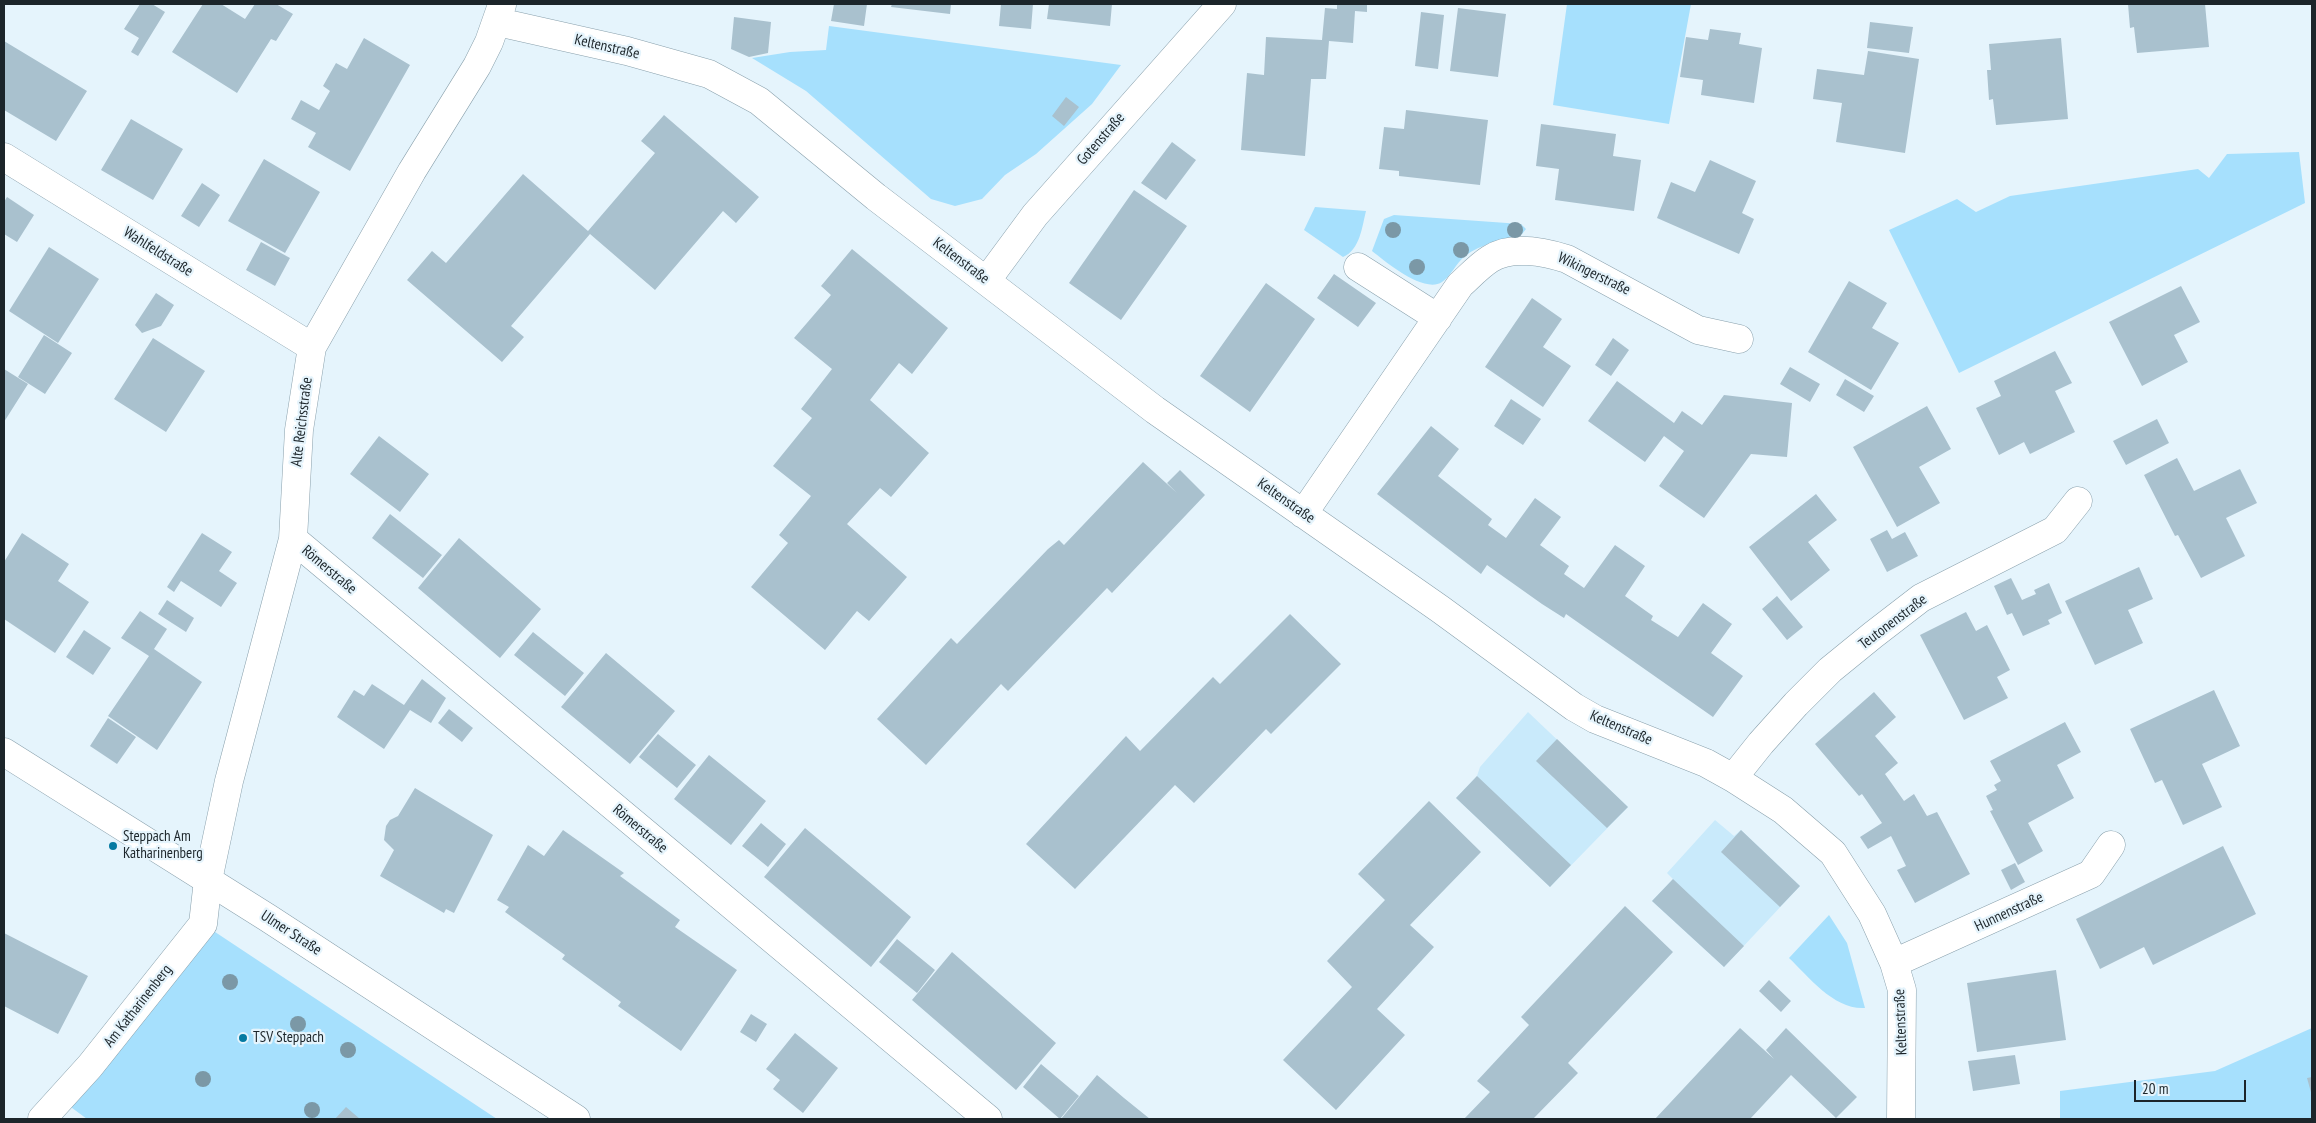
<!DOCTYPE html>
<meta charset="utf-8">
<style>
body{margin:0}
#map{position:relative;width:2316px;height:1123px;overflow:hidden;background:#e5f4fc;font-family:"PT Sans Narrow",sans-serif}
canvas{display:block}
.frame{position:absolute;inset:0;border:5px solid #1c252a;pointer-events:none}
.scale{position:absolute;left:2134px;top:1080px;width:112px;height:22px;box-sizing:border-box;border:2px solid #1c252a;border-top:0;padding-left:6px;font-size:15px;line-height:18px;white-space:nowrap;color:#1c252a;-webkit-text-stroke:4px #e5f4fc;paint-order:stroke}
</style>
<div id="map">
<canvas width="2316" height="1123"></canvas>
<div class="frame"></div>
<div class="scale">20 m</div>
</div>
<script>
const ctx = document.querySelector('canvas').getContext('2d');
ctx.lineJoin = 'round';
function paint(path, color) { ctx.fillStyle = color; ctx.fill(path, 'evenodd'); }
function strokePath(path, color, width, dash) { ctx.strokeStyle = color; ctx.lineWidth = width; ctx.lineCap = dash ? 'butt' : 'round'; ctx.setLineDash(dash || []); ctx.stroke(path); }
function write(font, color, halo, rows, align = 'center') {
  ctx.font = font + ' "PT Sans Narrow",sans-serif'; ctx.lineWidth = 4.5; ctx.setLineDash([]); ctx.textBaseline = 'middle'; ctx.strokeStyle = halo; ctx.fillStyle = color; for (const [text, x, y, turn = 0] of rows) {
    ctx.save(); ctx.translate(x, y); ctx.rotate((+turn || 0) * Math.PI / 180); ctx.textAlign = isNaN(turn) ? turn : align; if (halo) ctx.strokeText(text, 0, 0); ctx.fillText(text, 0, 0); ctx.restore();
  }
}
const built = new Path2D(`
 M1528,712l100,95 -78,80 -94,-89 21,-22 3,-9z
 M1715,820l19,16 7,-6 59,56 -76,81 -72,-66 21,-22 -6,-6z`);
const green = new Path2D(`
 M1567,4h124l-22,120 -116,-19z
 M829,26l292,39 -29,39 -56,50 -31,21 -23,24 -27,7 -24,-7 -125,-108 -54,-33 38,-6 36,-2z
 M2299,152l6,51 -346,170 -70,-143 68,-31 19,13 34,-16 188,-27 11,9 18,-24z
 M1315,207l51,4c-4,16 -6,39 -23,46l-39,-27z
 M1394,215l127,9 5,5 -4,5c-20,7 -40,9 -57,22 -9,7 -14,20 -23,26 -18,12 -56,-20 -70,-31l12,-32z
 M1829,915l18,28 18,65c-31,2 -56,-31 -76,-50z
 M203,924l294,195h-410l-27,-20z
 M2312,1028v91h-252v-28l155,-20z`);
const building = new Path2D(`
 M140,4h12l13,8 -27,44 -7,-4 8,-14 -15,-9z
 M203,4h18l24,15 10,-15h21l17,10 -17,27 -5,-2 -34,54 -65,-41z
 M834,4h33l-3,22 -33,-5z
 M892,4h59l-1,10 -59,-7z
 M1001,4h32l-2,25 -32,-3z
 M1049,4h63l-2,22 -63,-7z
 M1337,4h30v8l-12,-1 -2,32 -24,-2 -3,38h-15l-6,77 -64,-6 6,-77 17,2 2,-38 56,3 3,-32 12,1z
 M2128,4h77l4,43 -72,6 -3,-26 -4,1z
 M1458,8l48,6 -8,63 -48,-6z
 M1421,12l23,3 -6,54 -23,-3z
 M734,17l37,5 -3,31 -19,4 -18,-8z
 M1870,22l43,5 -4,26 -42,-5z
 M1710,29l31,4 -2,11 23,4 -8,55 -53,-8 2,-15 -23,-3 6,-40 22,3z
 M364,38l46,27 -60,106 -42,-24 8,-14 -25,-14 10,-19 18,10 11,-19 -7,-5 13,-23 11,6z
 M2061,38l7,81 -72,6 -3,-26 -4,1 -2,-30h4l-2,-26z
 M4,41l83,50 -31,50 -52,-31z
 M1868,51l51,8 -14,94 -69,-11 6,-39 -29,-4 4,-30 47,6z
 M1066,97l13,10 -15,19 -12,-10z
 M1406,110l82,10 -8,65 -81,-9v-5l-20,-2 5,-42 20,2z
 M664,115l95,82 -23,26 -13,-12 -68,79 -65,-56 -79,92 13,11 -22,25 -95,-82 25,-29 14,12 77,-89 65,57 67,-78 -14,-12z
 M131,119l52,30 -30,51 -52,-30z
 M1541,124l75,10 -3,22 28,4 -7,51 -79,-11 4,-31 -23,-3z
 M1172,142l24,18 -30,40 -25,-17z
 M264,159l56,33 -35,61 -57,-32z
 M1710,160l46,21 -14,32 12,6 -15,35 -82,-36 14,-36 24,10z
 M202,183l18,12 -21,32 -18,-11z
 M1134,190l53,36 -66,94 -52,-37z
 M7,197l27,18 -17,27 -13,-8v-32z
 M261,242l29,16 -15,28 -29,-16z
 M49,247l50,32 -41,64 -49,-32z
 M852,249l96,79 -36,46 -13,-11 -29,37 59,53 -38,44 -11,-9 -33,36 60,53 -38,44 -12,-10 -32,39 -74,-63 37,-44 -9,-8 32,-39 -38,-30 39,-48 -11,-9 31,-40 -38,-31 37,-43 -10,-9z
 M1334,274l42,29 -18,24 -41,-29z
 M1849,281l38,22 -15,25 27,15 -28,47 -63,-38z
 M1266,283l49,36 -65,93 -50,-36z
 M2181,286l19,36 -26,13 14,27 -46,24 -33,-64z
 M156,293l18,12 -13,21 -19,7 -7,-8z
 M1532,298l30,21 -19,28 28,19 -28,41 -58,-40z
 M44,335l28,18 -27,41 -27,-17z
 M153,338l52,33 -39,61 -52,-33z
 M1613,338l16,12 -18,26 -16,-11z
 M2055,351l17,32 -17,8 20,41 -45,22 -6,-12 -25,13 -23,-47 25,-12 -7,-15z
 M1790,367l30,17 -10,18 -30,-18z
 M4,369l24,15 -24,38z
 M1845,379l29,17 -10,16 -28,-17z
 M1617,381l57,42 8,-12 20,14 22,-30 68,8 -5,54 -36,-3 -47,64 -45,-32 25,-35 -20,-15 -19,26 -57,-41z
 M1511,399l30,20 -18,26 -29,-19z
 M1927,406l24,43 -32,18 21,36 -43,24 -44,-80z
 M2157,419l12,24 -43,22 -13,-24z
 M1431,426l28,23 -21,27 54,43 -4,6 18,13 29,-40 26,19 -21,28 29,21 -5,8 20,14 31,-43 30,21 -20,30 28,20 -2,4 27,17 25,-34 29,21 -21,29 32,23 -30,41 -147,-103 -2,4 -22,-14 -55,-39 -6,9 -104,-80z
 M379,436l50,38 -29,38 -50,-38z
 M2177,458l17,33 46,-22 17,34 -31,15 19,38 -44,22 -23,-43 -3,1 -31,-61z
 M1143,462l34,31 -10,-10 13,-13 25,25 -93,98 -5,-5 -99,103 -7,-7 -75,81 -49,-46 74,-81 6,6 91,-95 11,-9 5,5z
 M1816,494l21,26 -29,22 22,28 -39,31 -42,-54z
 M390,514l52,41 -19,23 -51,-40z
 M1887,530l5,9 13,-7 13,24 -31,16 -17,-33z
 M22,533l47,31 -11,17 31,21 -34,51 -51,-34v-57z
 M202,533l30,19 -13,19 18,12 -16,24 -40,-26 -7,11 -7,-5z
 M459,538l82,71 -41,49 -82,-70z
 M2139,567l14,32 -25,11 15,33 -48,22 -30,-64z
 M2011,578l11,22 14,-6 -2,-4 15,-7 13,30 -14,7 2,4 -27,12 -11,-23 -5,2 -13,-29z
 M1777,596l26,31 -16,13 -25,-31z
 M167,600l27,18 -8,14 -28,-18z
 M140,611l27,18 -13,20 48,33 -45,68 -49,-34 41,-60 -28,-18z
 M1966,612l10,19 11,-6 23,45 -13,7 11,21 -44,22 -44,-85z
 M1290,614l51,50 -70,70 -5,-5 -72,74 -19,-18 -100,104 -49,-45 100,-108 14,15 73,-74 7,7z
 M84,630l27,18 -18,27 -27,-18z
 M533,632l51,41 -19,23 -51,-41z
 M606,653l69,58 -45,53 -69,-57z
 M422,679l24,19 -15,25 -21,-13 -26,39 -47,-32 17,-27 10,6 8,-12 32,21z
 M2214,690l26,56 -38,18 20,43 -39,18 -21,-45 -7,3 -25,-54z
 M1874,692l22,25 -21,19 23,27 -13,11 19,27 10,-7 13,22 10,-4 33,62 -55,29 -18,-33 9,-4 -15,-30 -23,13 -8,-12 22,-14 -20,-29 -3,2 -44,-52z
 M449,709l24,19 -11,14 -24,-19z
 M108,718l28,19 -19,27 -27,-18z
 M2065,722l16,30 -24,13 17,33 -46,25 15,28 -25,14 -28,-54 3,-1 -7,-14 11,-6 -3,-5 7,-4 -11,-20z
 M658,734l38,31 -19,23 -38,-31z
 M1557,739l71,68 -21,21 -71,-67z
 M709,755l57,46 -35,44 -57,-46z
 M1477,776l94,89 -21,22 -94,-89z
 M415,788l78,47 -39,78 -8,-4 -2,4 -64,-37 14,-26 -10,-10 2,-14 4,-6 8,-4z
 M1429,801l52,51 -71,73 24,22 -57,62 28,26 -69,75 -53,-50 69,-73 -25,-26 58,-61 -27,-26z
 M761,823l25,21 -18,23 -26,-21z
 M805,828l106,89 -40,50 -107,-90z
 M563,830l61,43 -4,3 60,44 -5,7 62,43 -56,81 -63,-45 3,-4 -59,-43 3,-4 -60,-43 4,-5 -12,-7 31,-55 16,11z
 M1741,830l59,56 -20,21 -59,-55z
 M2223,846l33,68 -103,51 -9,-18 -44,22 -24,-50z
 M2015,863l10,19 -14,8 -10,-20z
 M1673,879l71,67 -20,21 -72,-66z
 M1625,906l48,46 -105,111 10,10 -45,46h-69l26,-27 -13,-11 52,-56 -8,-8z
 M4,933l84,43 -30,58 -54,-28z
 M897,939l38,31 -18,23 -38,-31z
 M952,952l104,91 -40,47 -104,-90z
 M2056,970l10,70 -89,12 -10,-69z
 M1769,980l22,21 -10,11 -22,-21z
 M751,1014l16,10 -11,18 -16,-10z
 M1740,1028l34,31 -8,-9 20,-22 71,69 -21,21 -45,-43 -41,44h-95z
 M795,1033l43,35 -35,45 -30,-24 7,-9 -14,-11z
 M2015,1055l5,29 -47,7 -5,-30z
 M1041,1064l38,32 -19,23 -37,-32z
 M1097,1075l27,23 26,21h-89z
 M2312,1077v19l-5,-18z
 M346,1107l14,12h-25z`);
const minor = new Path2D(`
 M498,22l129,29 82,23 50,27 117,96 279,213 285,199 134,98 21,12 111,44 27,15 50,32 50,43 39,61 22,49 8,27 -1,129
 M4,157l308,190
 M1358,267l80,51
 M987,280l48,-65 187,-211
 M1303,514l157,-229c10,-9 19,-19 30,-26 21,-14 55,-7 77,0l131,71 41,9
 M293,539l695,580
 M1733,778l28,-35 35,-39 34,-34 43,-35 48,-37 134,-68 23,-29
 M1894,963l197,-89 20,-29
 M42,1119l48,-53 113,-142 5,-44 21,-99 64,-242 6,-109 13,-83 100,-176 65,-105 12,-24 13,-37`);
const tertiary = new Path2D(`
 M4,752l264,166 308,201`);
const trees = [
 [1393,230],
 [1515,230],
 [1461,250],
 [1417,267],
 [230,982],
 [298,1024],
 [348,1050],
 [203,1079],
 [312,1110]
];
const markers = [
 [113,846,5,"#057aa2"],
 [243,1038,5,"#057aa2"]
];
const streetNames = [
 ["Keltenstraße",607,47,13],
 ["Gotenstraße",1101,139,-49],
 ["Wahlfeldstraße",158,252,32],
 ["Keltenstraße",961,261,37],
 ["Wikingerstraße",1594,274,26],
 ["Alte Reichsstraße",302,422,-83],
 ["Keltenstraße",1286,501,35],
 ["Römerstraße",329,570,40],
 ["Teutonenstraße",1893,622,-37],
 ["Keltenstraße",1621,728,23],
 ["Römerstraße",640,829,40],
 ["Hunnenstraße",2009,912,-25],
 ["Ulmer Straße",291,933,33],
 ["Am Katharinenberg",138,1006,-52],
 ["Keltenstraße",1901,1022,-92]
];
const poiNames = [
 ["Steppach Am",123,837],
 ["Katharinenberg",123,854],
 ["TSV Steppach",253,1038]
];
paint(built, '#c9eafb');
paint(green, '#a6e0fd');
paint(building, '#a9c1ce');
strokePath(minor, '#89a0ac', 29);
strokePath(tertiary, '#89a0ac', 29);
strokePath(minor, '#fff', 28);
strokePath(tertiary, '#fff', 28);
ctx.fillStyle = '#7b98a6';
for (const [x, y] of trees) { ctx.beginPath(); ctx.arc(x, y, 8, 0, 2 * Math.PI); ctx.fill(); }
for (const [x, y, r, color] of markers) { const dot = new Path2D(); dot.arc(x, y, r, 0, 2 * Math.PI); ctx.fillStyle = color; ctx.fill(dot); strokePath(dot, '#e5f4fc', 2); }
write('15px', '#1c252a', '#e5f4fc', streetNames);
write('15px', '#1c252a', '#e5f4fc', poiNames, 'left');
</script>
